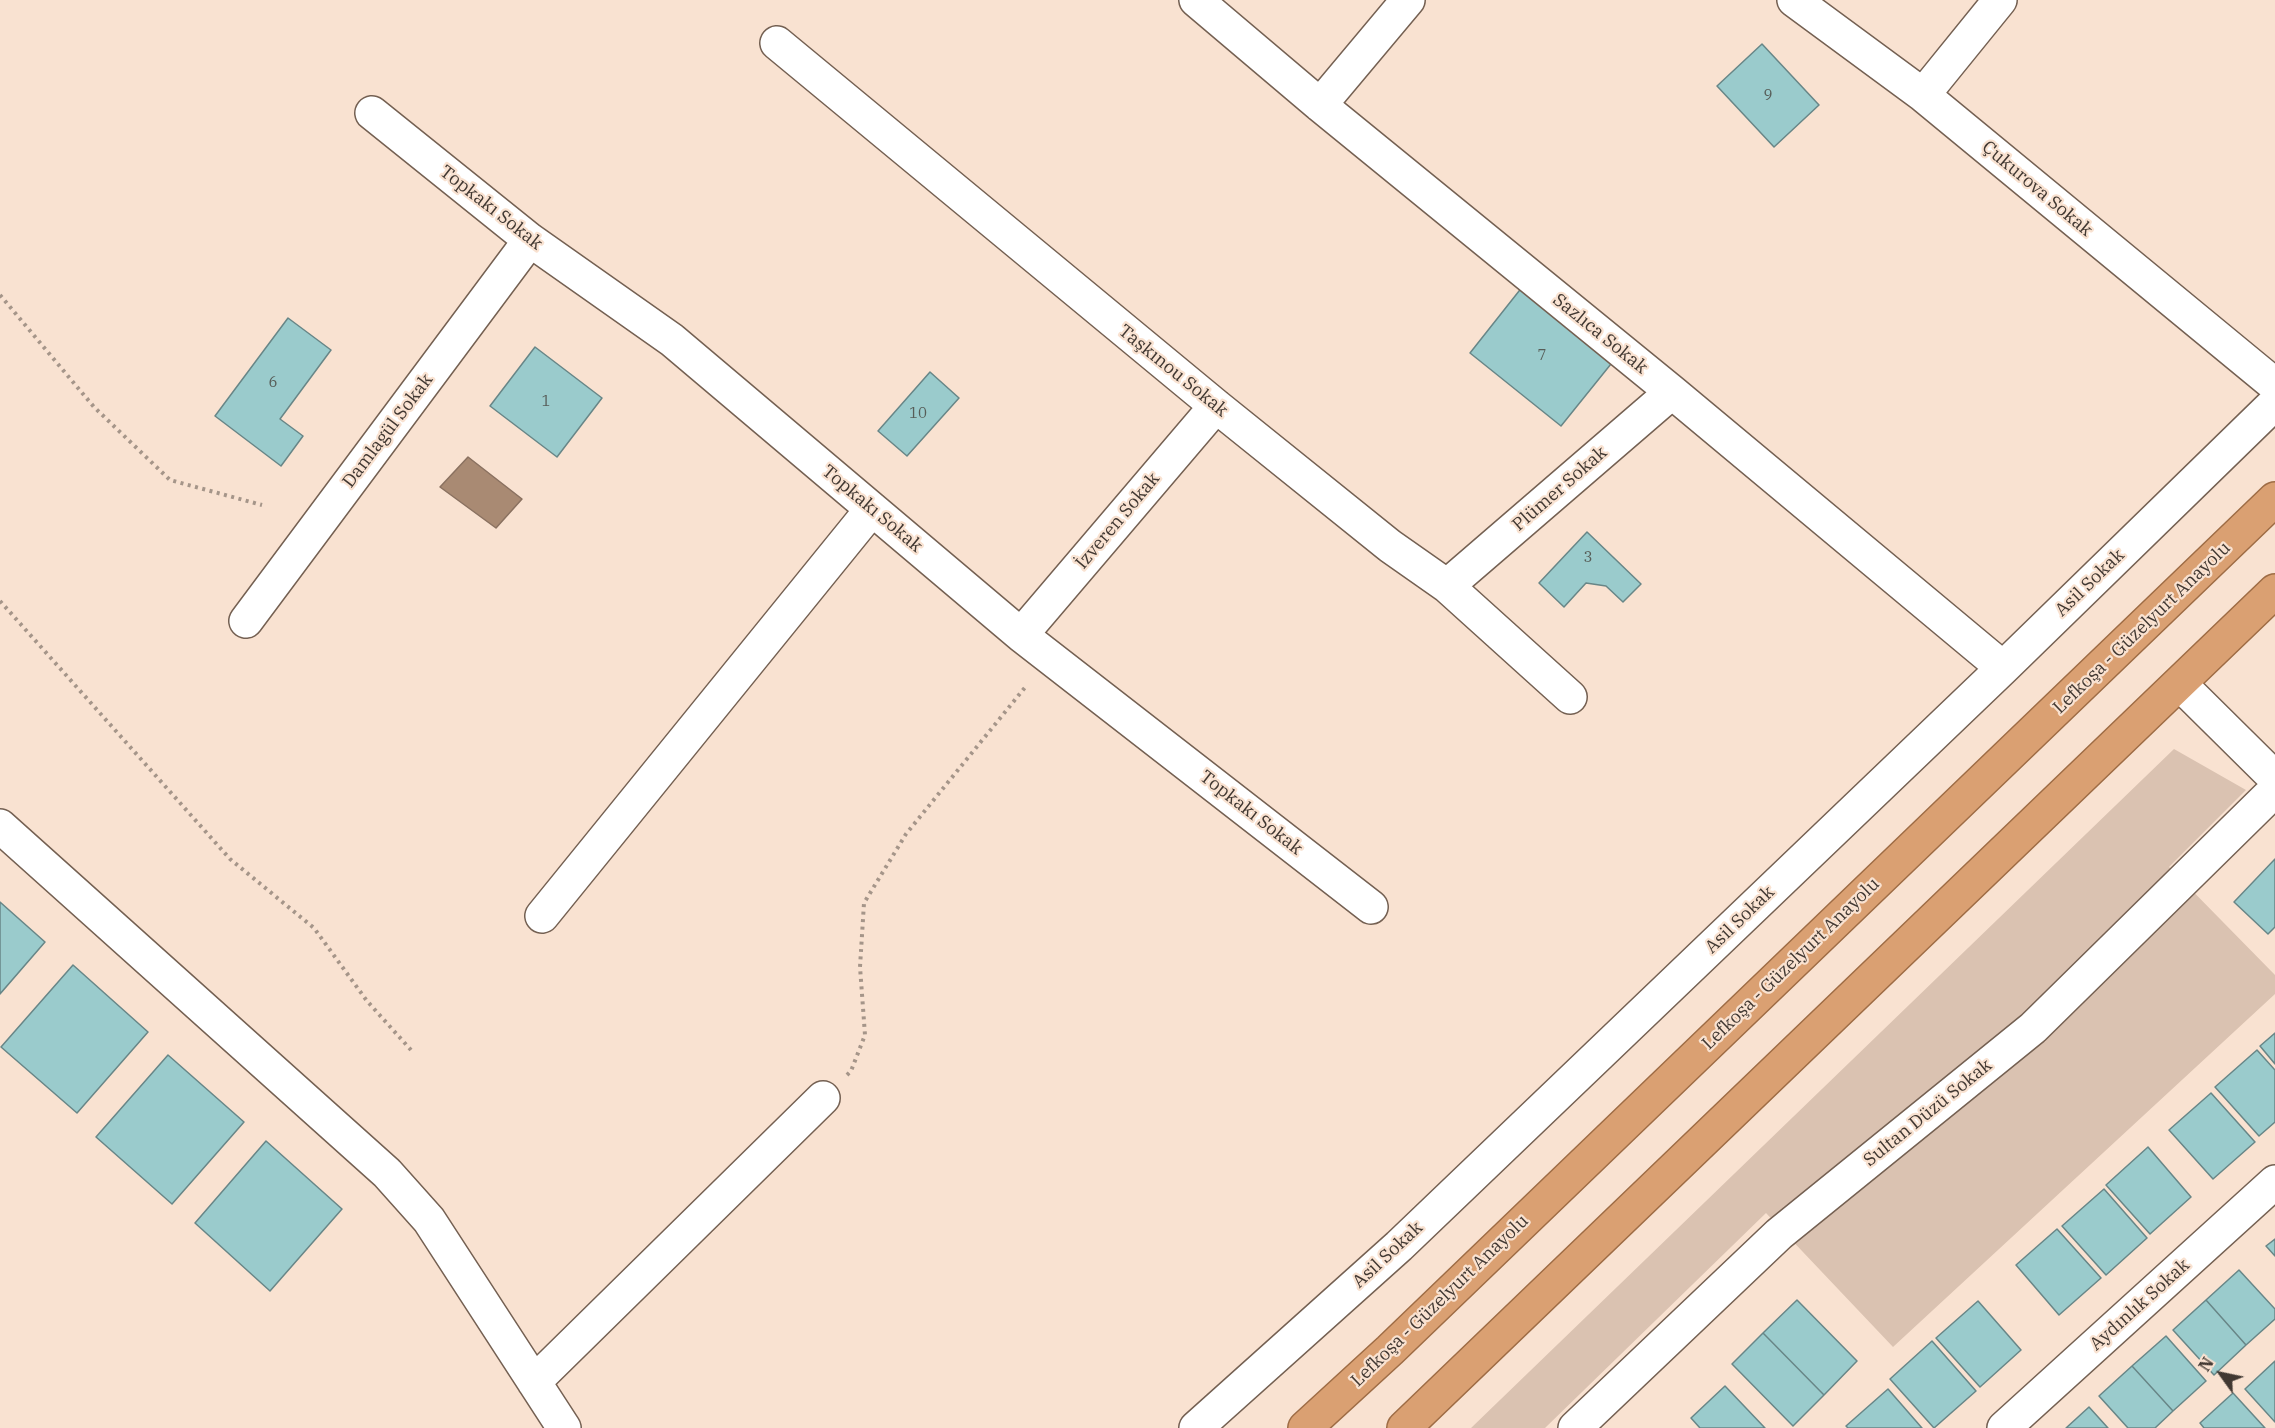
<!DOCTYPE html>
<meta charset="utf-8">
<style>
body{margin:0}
#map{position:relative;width:2275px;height:1428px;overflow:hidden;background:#f9e2d1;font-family:"IBM Plex Serif",serif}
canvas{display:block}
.north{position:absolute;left:2191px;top:1344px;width:60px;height:60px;-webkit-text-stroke:4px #f9e2d1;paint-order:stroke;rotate:303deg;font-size:16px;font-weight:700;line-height:24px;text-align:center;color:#413832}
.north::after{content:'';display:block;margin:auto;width:21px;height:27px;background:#413832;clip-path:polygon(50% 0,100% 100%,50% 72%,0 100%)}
</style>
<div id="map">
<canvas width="2275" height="1428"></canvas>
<div class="north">N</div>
</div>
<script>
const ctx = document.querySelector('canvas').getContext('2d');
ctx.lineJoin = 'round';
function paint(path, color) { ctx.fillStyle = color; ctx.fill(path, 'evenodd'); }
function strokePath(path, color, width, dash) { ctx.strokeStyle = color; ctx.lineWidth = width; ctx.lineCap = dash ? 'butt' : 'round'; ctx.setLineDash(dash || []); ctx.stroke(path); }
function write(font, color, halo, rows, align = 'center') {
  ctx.font = font + ' "IBM Plex Serif",serif'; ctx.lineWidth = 4.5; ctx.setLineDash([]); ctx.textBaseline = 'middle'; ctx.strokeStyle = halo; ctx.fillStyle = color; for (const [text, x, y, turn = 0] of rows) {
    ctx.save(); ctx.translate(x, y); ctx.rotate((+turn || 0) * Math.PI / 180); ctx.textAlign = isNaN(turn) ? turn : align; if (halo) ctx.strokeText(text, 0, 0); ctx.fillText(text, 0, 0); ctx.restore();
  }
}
const green = new Path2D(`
 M2174,749l72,41 -77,77 106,108v19l-382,353 -127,-134 -221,215h-74z`);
const water = new Path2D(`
 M468,457l54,42 -26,29 -56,-41z`);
const building = new Path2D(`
 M1762,44l57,61 -45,42 -57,-61z
 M1523,286l92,73 -54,67 -91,-73z
 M288,318l43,32 -51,69 23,17 -22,30 -66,-50z
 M535,347l67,51 -45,59 -67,-51z
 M930,372l29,26 -52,58 -29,-25z
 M1587,532l54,52 -18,18 -17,-16 -20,-3 -22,24 -25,-24z
 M2275,859v68l-7,7 -34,-32z
 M0,902l45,40 -45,52z
 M73,965l75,67 -71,81 -76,-66z
 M2275,1033v31l-15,-18z
 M2257,1050l18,20v52l-16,14 -44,-49z
 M168,1055l76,67 -72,82 -76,-67z
 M2211,1093l44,49 -42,37 -44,-49z
 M266,1141l76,68 -72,82 -75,-68z
 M2148,1147l43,50 -41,37 -44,-49z
 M2104,1189l43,49 -41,37 -44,-49z
 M2057,1229l44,49 -42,37 -43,-50z
 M2275,1239v17l-9,-10z
 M2239,1270l36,39v10l-29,26 -40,-45z
 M1797,1300l60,61 -33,34 -61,-62z
 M2206,1300l40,45 -32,30 -41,-45z
 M1978,1301l43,49 -41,37 -44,-49z
 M1763,1333l61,62 -31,31 -61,-62z
 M2166,1336l40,45 -33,30 -41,-45z
 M1932,1341l44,50 -42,37 -44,-49z
 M2275,1361v61l-30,-33z
 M2132,1366l41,45 -18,17h-27l-29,-32z
 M1725,1386l40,42h-65l-9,-10z
 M1888,1389l34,39h-74l-2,-2z
 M2233,1393l32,35h-61l-4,-5z
 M2089,1407l19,21h-42z`);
const path = new Path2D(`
 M0,295l94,112 76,73 92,25
 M0,601l230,258 84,69 53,73 44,49
 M847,1075l4,-4 14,-36 -5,-68 4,-64 42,-69 121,-149`);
const minor = new Path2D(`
 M1196,0l124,105 352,287 331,276
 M1794,0l129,95 352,290
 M777,43l439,363 174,140 57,40 123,111
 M1923,95l77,-95
 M1320,105l88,-105
 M372,113l158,127 142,100 349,295 350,272
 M1447,586l225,-194
 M246,621l284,-381
 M1021,635l195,-229
 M2180,684l95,94
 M0,826l387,347 42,47 135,208
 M542,916l330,-407
 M534,1382l289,-284
 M1196,1428l203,-182 604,-578 272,-265
 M1575,1428l204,-194 254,-206 242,-238
 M2004,1428l271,-246`);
const trunk = new Path2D(`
 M1305,1428l85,-78 885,-851
 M1404,1428l871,-837`);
const numberNames = [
 ["9",1768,96],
 ["7",1542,356],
 ["6",273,383],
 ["1",546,402],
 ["10",918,414],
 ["3",1588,558]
];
const streetNames = [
 ["Çukurova Sokak",2037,189,40],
 ["Topkakı Sokak",491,208,38],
 ["Sazlıca Sokak",1600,334,39],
 ["Taşkınou Sokak",1173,371,39],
 ["Damlagül Sokak",388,431,-53],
 ["Plümer Sokak",1560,489,-41],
 ["Topkakı Sokak",872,509,40],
 ["İzveren Sokak",1118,521,-50],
 ["Asil Sokak",2090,583,-44],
 ["Lefkoşa - Güzelyurt Anayolu",2142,628,-44],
 ["Topkakı Sokak",1251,813,38],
 ["Asil Sokak",1740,920,-44],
 ["Lefkoşa - Güzelyurt Anayolu",1791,964,-44],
 ["Sultan Düzü Sokak",1928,1113,-39],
 ["Asil Sokak",1388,1255,-43],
 ["Lefkoşa - Güzelyurt Anayolu",1440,1301,-44],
 ["Aydınlık Sokak",2140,1305,-42]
];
paint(green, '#dac2b1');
paint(water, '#a98a73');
strokePath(water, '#8a7160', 1.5);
paint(building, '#9acbcc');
strokePath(building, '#688687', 1.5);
strokePath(minor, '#746052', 36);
strokePath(trunk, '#9e6c45', 36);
strokePath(path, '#a59589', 4, [3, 4.5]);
strokePath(minor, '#fff', 33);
strokePath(trunk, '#daa072', 33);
write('15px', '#575d58', null, numberNames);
write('18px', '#413832', '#f9e2d1', streetNames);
</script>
